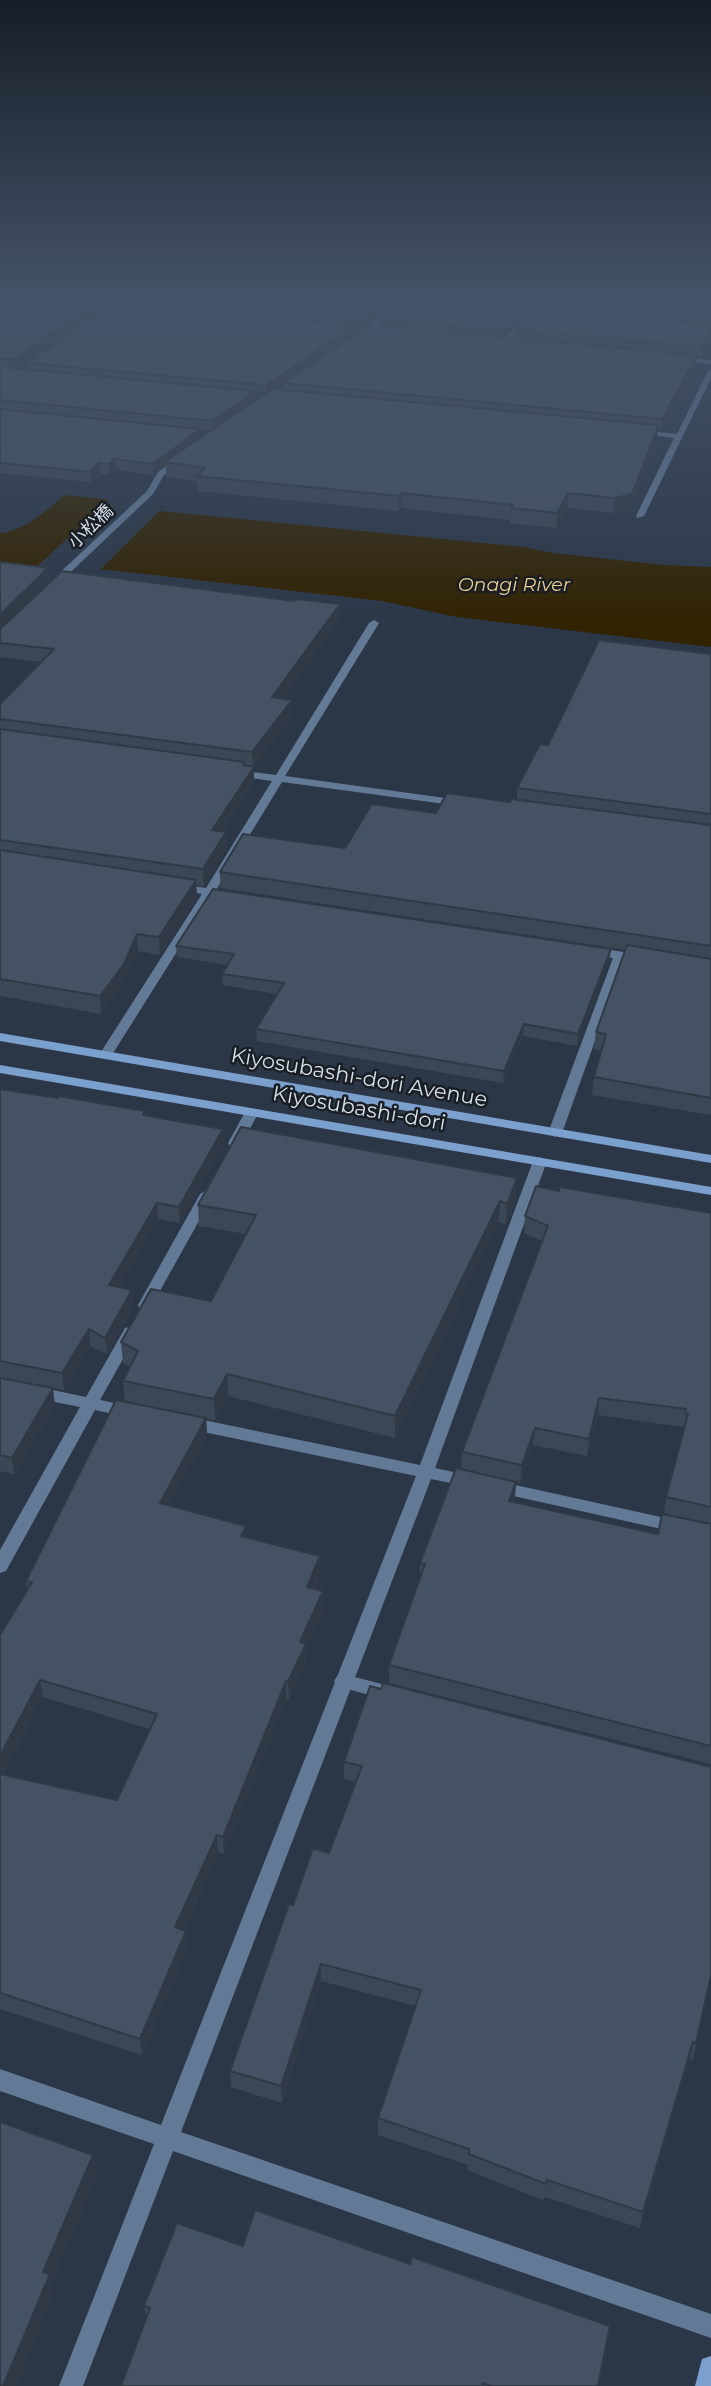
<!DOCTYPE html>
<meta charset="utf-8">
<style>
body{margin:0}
canvas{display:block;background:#2b3747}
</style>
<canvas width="711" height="2386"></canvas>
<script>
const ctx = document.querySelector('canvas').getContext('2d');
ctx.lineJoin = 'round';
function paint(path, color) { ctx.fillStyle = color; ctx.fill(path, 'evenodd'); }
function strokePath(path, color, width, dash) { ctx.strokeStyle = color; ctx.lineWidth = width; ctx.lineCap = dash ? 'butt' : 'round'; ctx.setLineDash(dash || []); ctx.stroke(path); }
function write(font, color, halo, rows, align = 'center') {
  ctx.font = font + ' Montserrat,"Noto Sans JP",sans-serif'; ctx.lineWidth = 5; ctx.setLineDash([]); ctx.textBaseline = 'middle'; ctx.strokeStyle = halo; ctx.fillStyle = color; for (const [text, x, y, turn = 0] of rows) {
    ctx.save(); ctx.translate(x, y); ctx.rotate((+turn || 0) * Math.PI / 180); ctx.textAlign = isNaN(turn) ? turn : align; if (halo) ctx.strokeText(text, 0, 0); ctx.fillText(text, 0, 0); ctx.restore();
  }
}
const water = new Path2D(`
 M65,495l100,11 -5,5 364,36 29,6 111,12 47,2v80l-255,-30 -74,-16 -273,-31 -109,-3v-34c25,-2 46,-23 65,-38z`);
const pier = new Path2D(`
 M113,496l54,7 -71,71 -65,-2z`);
const service = new Path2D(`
 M215,298h7l-22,18h-4v-2z
 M343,1674l50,13 3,5 -3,5 -6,3 -50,-14 -3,-5 3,-5z`);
const minor = new Path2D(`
 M540,298h7l-41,47h-4v-2z
 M711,369v9l-67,138 -7,2 -1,-2 38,-78 -39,-6 4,-2 38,4 31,-63z
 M374,620l5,3 -94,153 175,24 5,3 -5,3 -178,-24 -66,108 15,3 2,2 -6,3 -15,-2 -102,162h-10l-1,-3 103,-161 -24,-4 -6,-3 6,-3 28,4 66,-107 -35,-5 -5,-3 5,-3 39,5 93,-152z
 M593,947l49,8 6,4 -6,4 -18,-3 -62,173 -7,4 -7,-4 65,-175 -24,-4 -2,-3z
 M252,1108l7,4 -17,31 -7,4 -5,-1 -2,-3 17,-31z
 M540,1157l7,4 -112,307 41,9 2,4 -2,4 -6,2 -39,-8 -250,653 530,182v24l-538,-187 -90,235h-24l95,-242 -154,-53v-22l161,56 255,-649 -227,-47 -6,-2 -2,-4 2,-4 6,-2 231,48 113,-304z
 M207,1190l7,4 -62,111 -7,5 -5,-1 -2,-4 62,-111z
 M130,1327l5,1 3,4 -38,68 37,8 2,4 -2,4 -6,2 -36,-8 -89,161 -6,2v-23l80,-143 -80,-16v-12l86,18 39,-69z
 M497,1481l214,47v12l-220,-49 -2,-4 2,-4z`);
const tertiary = new Path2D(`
 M407,298h8l-54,38h-4v-2z
 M678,357l33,3v4l-35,-4z
 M176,459l7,2 -19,14 -11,19 -96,91h-6v-4l96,-90 11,-19z`);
const secondary = new Path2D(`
 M0,1033l711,122v8l-711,-122z
 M0,1065l711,122v8l-711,-122z
 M711,2356v30h-16l7,-27z`);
const wall = new Path2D(`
 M0,298h211l-14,11 -97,-9v8l-85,61 14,1 -1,-7 325,-30 -80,56 11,1v-7l96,-57v-6l141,-3 -17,20 10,1 1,-8 196,-6v15l-10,17h-4l-1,9 -35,65h-3l-1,12 -26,67 -18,4 -46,-5 -11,20 -46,-5v-3l-109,-12 -2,3 -201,-20 -1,-10 -31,-4v-11l-13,9 -38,-6 -6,5h-9l-9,8 -91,-9zM255,391l11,2 -11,7zM200,430l10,1 -10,7z
 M404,298l-40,27 -153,-14 -1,-9z
 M417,298h119l-8,11 -111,-10z
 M711,298v26l-171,-14 1,-9z
 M0,562l50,20 290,36 -57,81 9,1v15l-38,52v16l-32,48 4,1 1,16 -23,38 -8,-1 1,12 -37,58 -22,-4 -13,30 -24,33 -101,-18v-292l41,-42 -41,-5z
 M711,654v461l-119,-20 2,-18 8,-26 -8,-2 2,-17 30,-82 -406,-62v-16l125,-24 91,-35 74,-11 7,-2v-12l31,-43z
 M176,946l433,14 -32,86 -54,-10 -20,47 -246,-42 -1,-12 21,-35 -54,-9 -1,-11 6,-9 -51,-8z
 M0,1089l145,26 79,30 -44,78 -22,-4 -39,68 13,3 2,16 -27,48 -17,-8 -26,44 -64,-13z
 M559,1191l152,22v551l-322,-81v-18l31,-85v-17l41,-93 1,-18 80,-211 -18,-8 1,-17zM598,1415l85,12v4l-17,66 -2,17 -6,20 -144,-32 2,-20 4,1 13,-38 54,11z
 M516,1199l-10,26 -7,-3 -104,216 -167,-42 -13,24 -9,-1 1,16 -38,71 77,20v12l74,18v17l-6,16 10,19 -18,41v12l-17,38h-3l-62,155 -6,-2 -34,78 4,18 -46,107 -142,-46v-374l27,-45 -1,-9 99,-179 -2,-21 7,-14 -7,-4 -2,-21 90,-41 35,-67 -47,-8 -1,-21zM43,1697l107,32 -33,71 -114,-26z
 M0,1378l55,27 -41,69 -14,-3z
 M344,1762l367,5v208l-18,85 -4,-1 -49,169 -95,-31 -2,3 -76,-30 1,-5 -90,-30v-17l38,-112 -95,-25 -39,122 -51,-16 -1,-16 63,-166 36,-52 27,-71 -12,-3z
 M144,2306l454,80h-477l25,-68z`);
const shadedWall = new Path2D(`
 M200,298h11l-14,11v-8z
 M391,298h13l-40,27v-9z
 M530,298h6l-8,11v-9z
 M100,299v9l-86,61v-10z
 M521,311v6l-18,21v-7z
 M353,326v7l-86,60v-8z
 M711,331v8l-10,17 1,-9z
 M697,355l-1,10 -35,65 1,-11z
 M255,391v10l-43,30v-10z
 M658,427l-1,15 -26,67 -18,4 2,-15z
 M200,429v10l-35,23 1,4 -13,9v-11z
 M114,459l1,10 -6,5v-10z
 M99,463l1,11 -9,8 -1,-10z
 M401,493v15l-2,3v-15z
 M568,493l-1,15 -11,20 1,-15z
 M48,568l2,15 -50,48v-16z
 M340,604v14l-67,95 -1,-16z
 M292,700v15l-38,52v16l-42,63v-16l41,-62 -1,-16z
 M226,832l1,16 -23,38 -1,-17z
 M196,880l1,17 -37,58 -1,-18z
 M137,934l1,17 -13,30 -24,33 -1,-18z
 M611,949l-2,11 -32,86 1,-12z
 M524,1024l-1,12 -20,47 1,-12z
 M223,1129l1,16 -44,78 -1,-16z
 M517,1178l-1,21 -10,26 1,-21z
 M500,1201l-1,21 -104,216v-22z
 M157,1203l1,16 -47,82 -2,-16z
 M132,1290l2,16 -27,48 -2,-16z
 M89,1329l1,17 -26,44 -2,-17z
 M227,1374l1,22 -13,24 -1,-21z
 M53,1388l2,17 -41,69 -2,-16z
 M599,1398l-1,17 -11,41 2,-17z
 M206,1418l1,17 -46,86 -1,-18z
 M535,1428l-2,17 -13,38 2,-18z
 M516,1482l-1,17 -7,20 1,-18z
 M246,1526l1,18 -6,-8z
 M320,1556v17l-13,32v-18z
 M323,1591l1,17 -18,41v12l-17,38 -1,-17 12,-40z
 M40,1680l3,17 -43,82v-23z
 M286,1681v18l-62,155 -1,-17z
 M217,1835l1,17 -41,93 -2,-18z
 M186,1931l2,17 -46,107 -2,-16z
 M321,1964v17l-39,122 -1,-17z
 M693,2042l-4,17 -49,169 3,-16z
 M93,2155l4,22 -45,106 2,12 -37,91h-14l40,-114z`);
const building = new Path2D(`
 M0,298h87l13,1 -86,60h-14z
 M172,298h28l-3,3z
 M215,298h176l-27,18 -154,-14z
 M504,298h26l-2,2z
 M543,298h168v17l-170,-14z
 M408,300l113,11 -18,20 -123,-11z
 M113,303l240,23 -86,59 -239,-22z
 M534,310l177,14v7l-9,16 -187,-17z
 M369,325l328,30 -35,64 -378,-36z
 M0,367l255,24 -43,30 -212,-21z
 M272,389l386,36v2l-26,67 -17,4 -47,-5 -11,20 -46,-5 2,-3 -112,-12 -2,3 -202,-20 8,-8 -40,-6z
 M0,409l200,20 -47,35 -39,-5 -5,5 -10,-1 -9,9 -90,-9z
 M0,562l48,6 -48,47z
 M62,571l232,30 2,-2 44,5 -68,93 20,3 -40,52 -252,-33v-15l54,-55 -54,-6v-14z
 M599,640l112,14v160l-194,-26 23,-44 8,1z
 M0,729l245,33 -2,3 11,2 -42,63 14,2 -23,37 -203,-29z
 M447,793l63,9 2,-3 199,26v121l-491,-74 23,-38 102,14 27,-44 64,9z
 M0,850l196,30 -37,57 -22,-3 -13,30 -24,32 -100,-17z
 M213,889l398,60 -33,85 -54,-10 -20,47 -248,-42 28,-46 -62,-9 12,-20 -58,-8z
 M627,945l84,14v139l-117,-21 12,-43 -10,-2z
 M0,1089l58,9 1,-2 86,15 -2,4 80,14 -44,78 -22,-4 -48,82 23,5 -27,48 -16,-9 -27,44 -62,-12z
 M241,1127l276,51 -10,26 -7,-3 -105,215 -168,-42 -13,25 -91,-18 15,-30 -17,-9 30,-53 60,12 45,-86 -58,-10z
 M536,1186l23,5 1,-4 151,26v294l-45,-10 22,-83 -3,-1 1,-4 -87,-11 -10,41 -54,-11 -13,37 -60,-13 86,-226 -23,-10z
 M0,1378l53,10 -41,70 -12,-3z
 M116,1400l90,18 -46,85 86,23 -5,10 79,20 -13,31 16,4 -23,51 6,2 -18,38 -2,-1 -63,156 -6,-2 -42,92 11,4 -46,108 -140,-46v-219l117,26 40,-86 -117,-34 -40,76v-121l32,-53 -6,-1z
 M456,1468l60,14 -7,19 149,33 4,-20 49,10v222l-322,-81 36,-101 -5,-1z
 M383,1683l328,84v208l-15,68 -3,-1 -50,170 -96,-32 -1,4 -77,-30v-5l-91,-31 43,-128 -100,-26 -40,122 -51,-15 59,-167 4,1 20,-57 16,5 33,-87 -18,-4 26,-76 11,3z
 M0,2122l93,33 -50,117 7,2 -47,112h-3z
 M255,2210l155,54 2,-7 198,69 -12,60h-107l-8,-3 -1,3h-361l29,-78 -6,-2 33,-83 66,23z`);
const farStreetnames = [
 ["小松橋",91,527,-44]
];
const farWaternames = [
 ["Onagi River",514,585]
];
const streetNames = [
 ["Kiyosubashi-dori Avenue",359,1078,10],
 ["Kiyosubashi-dori",359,1109,10]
];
paint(water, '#312200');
paint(pier, '#2b3747');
paint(service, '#637a97');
paint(minor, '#637a97');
paint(tertiary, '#637a97');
paint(secondary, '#7ba0ce');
paint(wall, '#3b4755');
paint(shadedWall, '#303945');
paint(building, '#455263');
strokePath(building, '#303945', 2);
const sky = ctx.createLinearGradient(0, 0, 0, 632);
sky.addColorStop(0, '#181e27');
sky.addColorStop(0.47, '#445369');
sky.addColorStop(1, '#44536900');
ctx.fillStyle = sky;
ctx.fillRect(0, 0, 711, 632);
write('18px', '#d6dee8', '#191e25', farStreetnames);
write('italic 19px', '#e9cc8d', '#191e25', farWaternames);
write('21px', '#d6dee8', '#191e25', streetNames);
</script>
